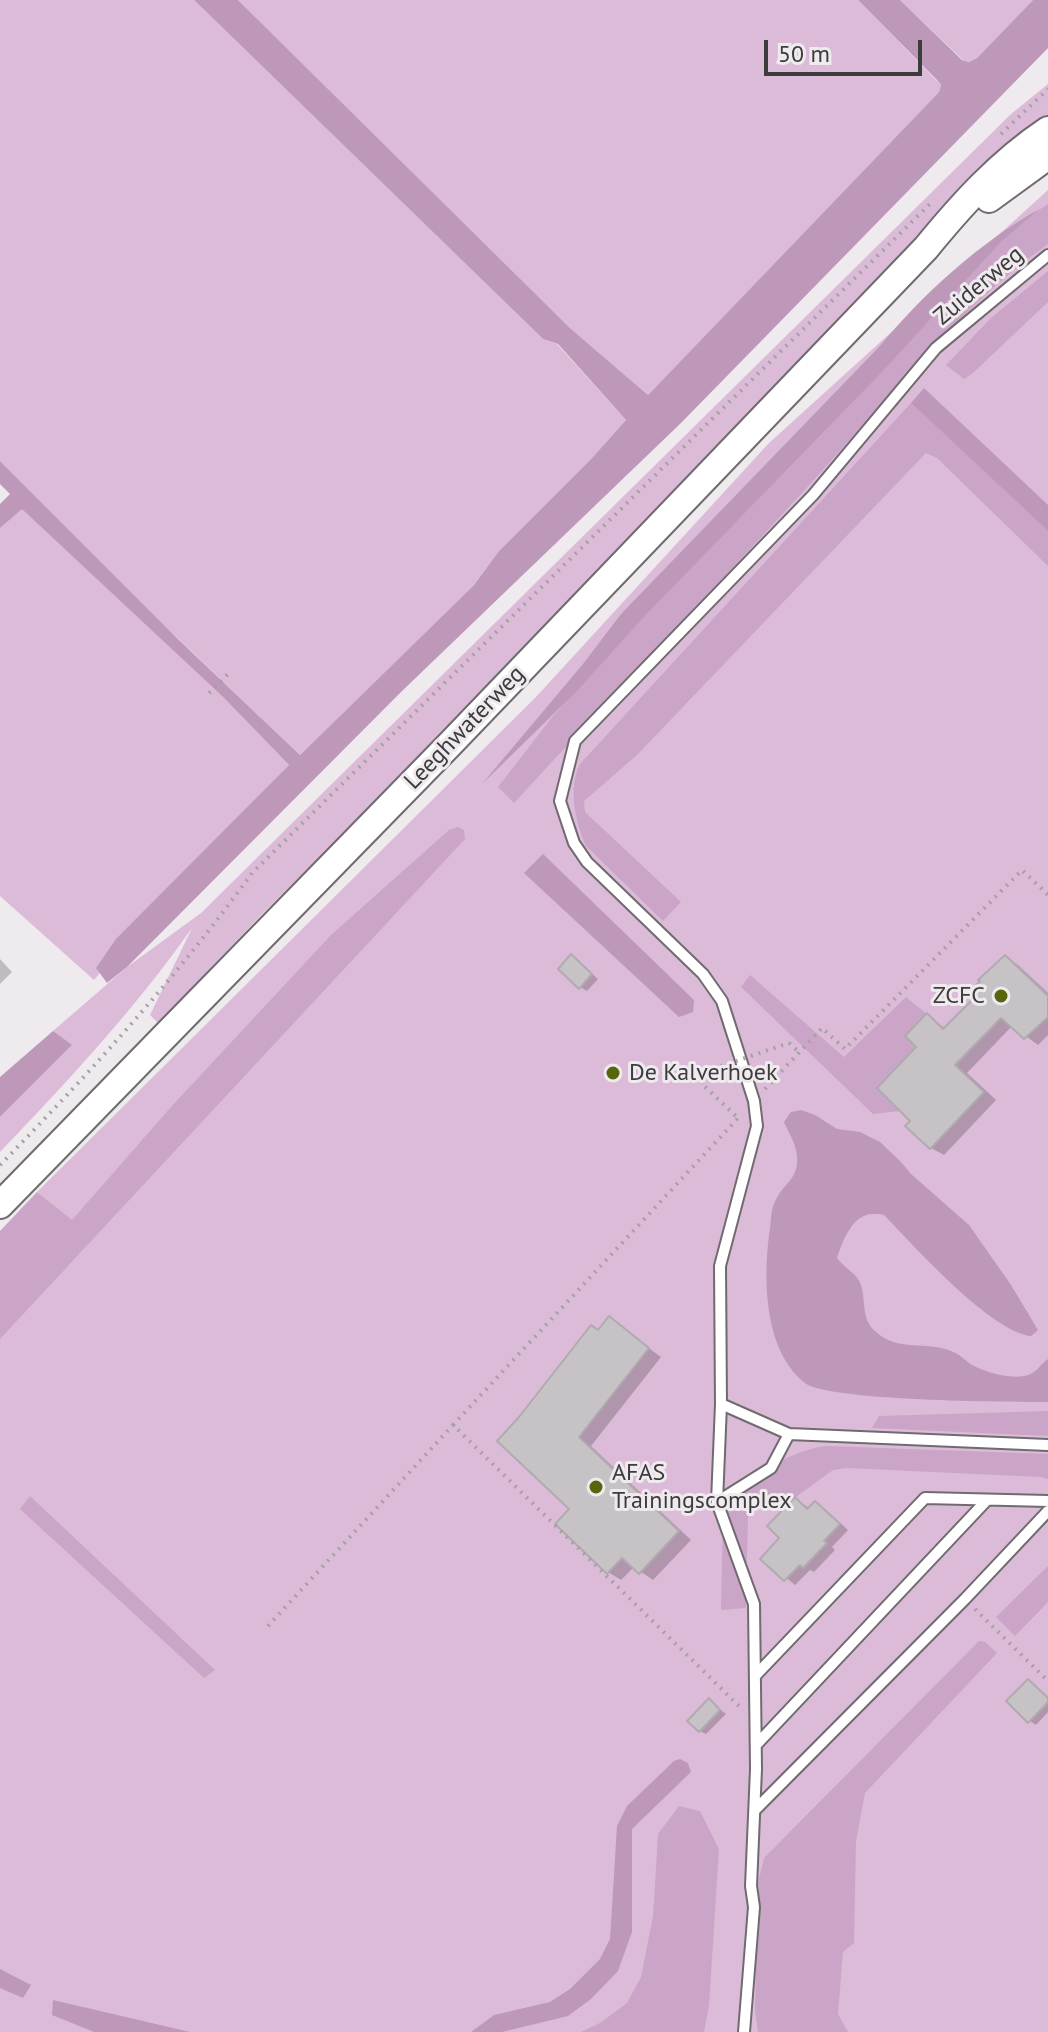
<!DOCTYPE html>
<style>
body{margin:0}
#map{position:relative;width:1048px;height:2032px;overflow:hidden;background:#efeaee;font-family:"PT Sans",sans-serif}
canvas{display:block}
.scale{position:absolute;left:764px;top:40px;width:158px;height:36px;box-sizing:border-box;border:4px solid #3d3c3d;border-top:0;padding-left:10px;font-size:24px;line-height:28px;white-space:nowrap;color:#3d3c3d;-webkit-text-stroke:6px #efeaee;paint-order:stroke}
</style>
<div id="map">
<canvas width="1048" height="2032"></canvas>
<div class="scale">50 m</div>
</div>
<script>
const ctx = document.querySelector('canvas').getContext('2d');
ctx.lineJoin = 'round';
function paint(path, color) { ctx.fillStyle = color; ctx.fill(path, 'evenodd'); }
function strokePath(path, color, width, dash) { ctx.strokeStyle = color; ctx.lineWidth = width; ctx.lineCap = dash ? 'butt' : 'round'; ctx.setLineDash(dash || []); ctx.stroke(path); }
function write(font, color, halo, rows, align = 'center') {
  ctx.font = font + ' "PT Sans",sans-serif'; ctx.lineWidth = 6; ctx.setLineDash([]); ctx.textBaseline = 'middle'; ctx.strokeStyle = halo; ctx.fillStyle = color; for (const [text, x, y, turn = 0] of rows) {
    ctx.save(); ctx.translate(x, y); ctx.rotate((+turn || 0) * Math.PI / 180); ctx.textAlign = isNaN(turn) ? turn : align; if (halo) ctx.strokeText(text, 0, 0); ctx.fillText(text, 0, 0); ctx.restore();
  }
}
const green = new Path2D(`
 M0,0h194l349,339 14,5 69,76 -35,39 -92,92 -25,34 -174,170 -135,-129 -165,-165z
 M238,0h620l83,85 -2,7 -291,303 -78,-67z
 M900,0h133l-56,58 -8,4 -6,-2z
 M1048,84v36l-610,620 -175,173 -105,110 -8,-8 42,-87c-57,81 -124,153 -192,224v-35l71,-71 -18,-15 74,-64 74,-54 810,-799z
 M1048,190v1842h-1048v-782l48,-48 -11,-10 498,-494 234,-255z
 M22,508l201,189 66,68 -192,203 3,5 -6,7 -94,-84v-368z`);
const forest = new Path2D(`
 M1048,204v40c-90,64 -161,155 -235,237 -99,108 -200,214 -299,322l-16,-16 55,-71 90,-98 242,-249 117,-128 20,-20z
 M1048,271v31l-75,71 -9,6 -18,-14 45,-47z
 M911,403l137,128v35l-111,-108 -11,-5 -289,302 -53,46 1,11 96,90 -18,19 -77,-75c-11,-24 -18,-58 -6,-82z
 M458,827l6,3 1,9 -465,500v-108l37,-39 35,28 99,-113 160,-172 118,-105z
 M750,975l94,82 62,-60 33,27 -62,64 23,23 -27,3 -132,-127z
 M1048,1411v25l-176,-8 7,-12z
 M826,1446l222,8v25l-8,-2 -193,-9 -14,2 -51,37c-10,4 -13,1 -20,-6l-8,1 -6,13 -2,93 -25,2 2,-99c11,-30 72,-62 103,-65z
 M30,1496l185,174 -11,8 -184,-169z
 M1048,1566v36l-33,34 -19,-19z
 M979,1641l6,1 12,11 -132,140 -9,48 -2,102 -11,9 -5,62 10,18h-90l-3,-22 3,-127 6,-25z
 M679,1806l21,5 19,38 -10,156 -5,27h-123l19,-9 27,-20 14,-26 12,-61 5,-82z`);
const water = new Path2D(`
 M194,0h44l332,328 78,67 291,-303 2,-7 -4,-5 -79,-80h42l62,60 7,2 8,-4 56,-58h15v48l-367,375 -280,269 -274,275 -20,16 -11,-15 20,-29 173,-174 -66,-68 -201,-188 -22,19v-24l10,-10 -10,-10v-23l179,179 121,115 174,-170 25,-34 92,-92 35,-39 -68,-76 -15,-5z
 M1039,209l-37,32 -117,128 -242,249 -67,74 -94,92 101,-120 38,-50 258,-267c45,-54 99,-103 160,-138z
 M924,388l124,117v26l-137,-128z
 M543,854l151,146 -1,12 -14,5 -155,-144z
 M53,1031l19,14 -72,72v-40z
 M801,1110l14,5 22,14 23,3 20,10 21,20 10,12 58,51 42,60 27,45 -7,6c-40,-4 -117,-90 -147,-121 -29,-7 -39,20 -47,43 7,10 21,16 24,27 5,16 0,34 14,46 21,20 46,11 70,18 16,4 19,12 31,18 12,6 36,12 48,9 13,-2 15,-11 24,-17v43c-39,0 -220,-1 -243,-19 -42,-33 -42,-107 -35,-155 1,-7 1,-18 4,-24 9,-23 28,-24 22,-54 -2,-9 -8,-19 -12,-28l7,-10z
 M680,1759l8,4 3,9 -59,57v103l-14,39 -27,28 -23,17 -66,16h-31l23,-17 56,-13 20,-13 30,-30 10,-20 7,-113 10,-20 47,-45z
 M0,1969l31,16 -8,13 -23,-10z
 M53,2000l137,32h-96l-42,-17z`);
const shadow = new Path2D(`
 M572,957l26,22 -11,12 -7,-4z
 M1005,957l13,8 30,28v42l-10,10 -26,-19 -45,47 29,27 -52,55 -13,-7 -23,-23 5,-4 6,-74 8,-31 19,13 34,-34z
 M0,959l12,13 -12,12z
 M609,1319l52,38 -70,89 100,94 -38,40 -19,-13 -13,13 -13,-8 -36,-63 -72,-68z
 M796,1499l14,10 5,-6 10,6 23,21 -16,17 3,3 -21,22 -4,-2 -15,15 -32,-27 19,-20z
 M1028,1681l20,17v14l-12,13 -6,-4z
 M709,1701l17,13 -20,20 -6,-3z`);
const building = new Path2D(`
 M571,954l21,20 -13,15 -21,-20z
 M1005,955l43,41v21l-24,22 -23,-21 -46,47 29,27 -54,57 -25,-23 5,-5 -33,-33 39,-41 -11,-11 22,-23 16,16 34,-34 -5,-5 8,-9 -2,-1z
 M609,1316l40,32 -70,89 100,94 -40,43 -17,-16 -15,16 -52,-50 14,-15 -72,-68 22,-24 72,-92 7,5z
 M795,1497l12,12 8,-8 25,23 -16,17 3,2 -24,25 -3,-3 -16,16 -24,-22 19,-21 -12,-12z
 M1028,1679l20,19v4l-20,21 -22,-22z
 M709,1698l11,12 -21,22 -12,-11z`);
const path = new Path2D(`
 M1001,134l47,-45
 M209,693l19,-19
 M789,1043l10,9
 M713,1069l-12,14 37,35
 M765,1089l57,-61 23,21 177,-179 26,25
 M0,1165c90,-92 177,-188 252,-292l680,-671
 M453,1425l287,-309
 M975,1609l73,72
 M268,1626l185,-201 287,282`);
const service = new Path2D(`
 M721,1404l68,30 259,11
 M717,1502l54,-34 18,-34
 M755,1676l170,-178 123,3
 M756,1745l231,-245
 M755,1810l210,-211 83,-88
 M744,2032l10,-125 -3,-21 5,-117 -2,-165 -37,-102 4,-98 -1,-138 37,-140 -3,-25 -32,-100 -19,-27 -116,-112 -13,-19 -14,-42 15,-60 238,-246 123,-147 112,-93`);
const secondary = new Path2D(`
 M989,199l59,-43
 M0,1205l451,-462 475,-495c36,-44 74,-86 122,-118`);
const pathBridge = new Path2D(`
 M713,1069l76,-26`);
const markers = [
 [1001,996,8,"#57660d"],
 [613,1073,8,"#57660d"],
 [596,1487,8,"#57660d"]
];
const streetNames = [
 ["Zuiderweg",979,286,-40],
 ["Leeghwaterweg",465,728,-46]
];
const poiNames = [
 ["ZCFC",985,996,"right"],
 ["De Kalverhoek",629,1073],
 ["AFAS",612,1473],
 ["Trainingscomplex",612,1501]
];
paint(green, '#dcbbd8');
paint(forest, '#cba5c7');
paint(water, '#bd98b9');
paint(shadow, '#0003');
paint(building, '#c7c2c6');
strokePath(building, '#afabaf', 2);
strokePath(service, '#6f6b6e', 14);
strokePath(secondary, '#6f6b6e', 30);
strokePath(path, '#a4a1a3', 4, [2, 6]);
strokePath(service, '#fff', 10);
strokePath(secondary, '#fff', 26);
strokePath(pathBridge, '#a4a1a3', 4, [2, 6]);
for (const [x, y, r, color] of markers) { const dot = new Path2D(); dot.arc(x, y, r, 0, 2 * Math.PI); ctx.fillStyle = color; ctx.fill(dot); strokePath(dot, '#efeaee', 3); }
write('24px', '#3d3c3d', '#efeaee', streetNames);
write('24px', '#3d3c3d', '#efeaee', poiNames, 'left');
</script>
